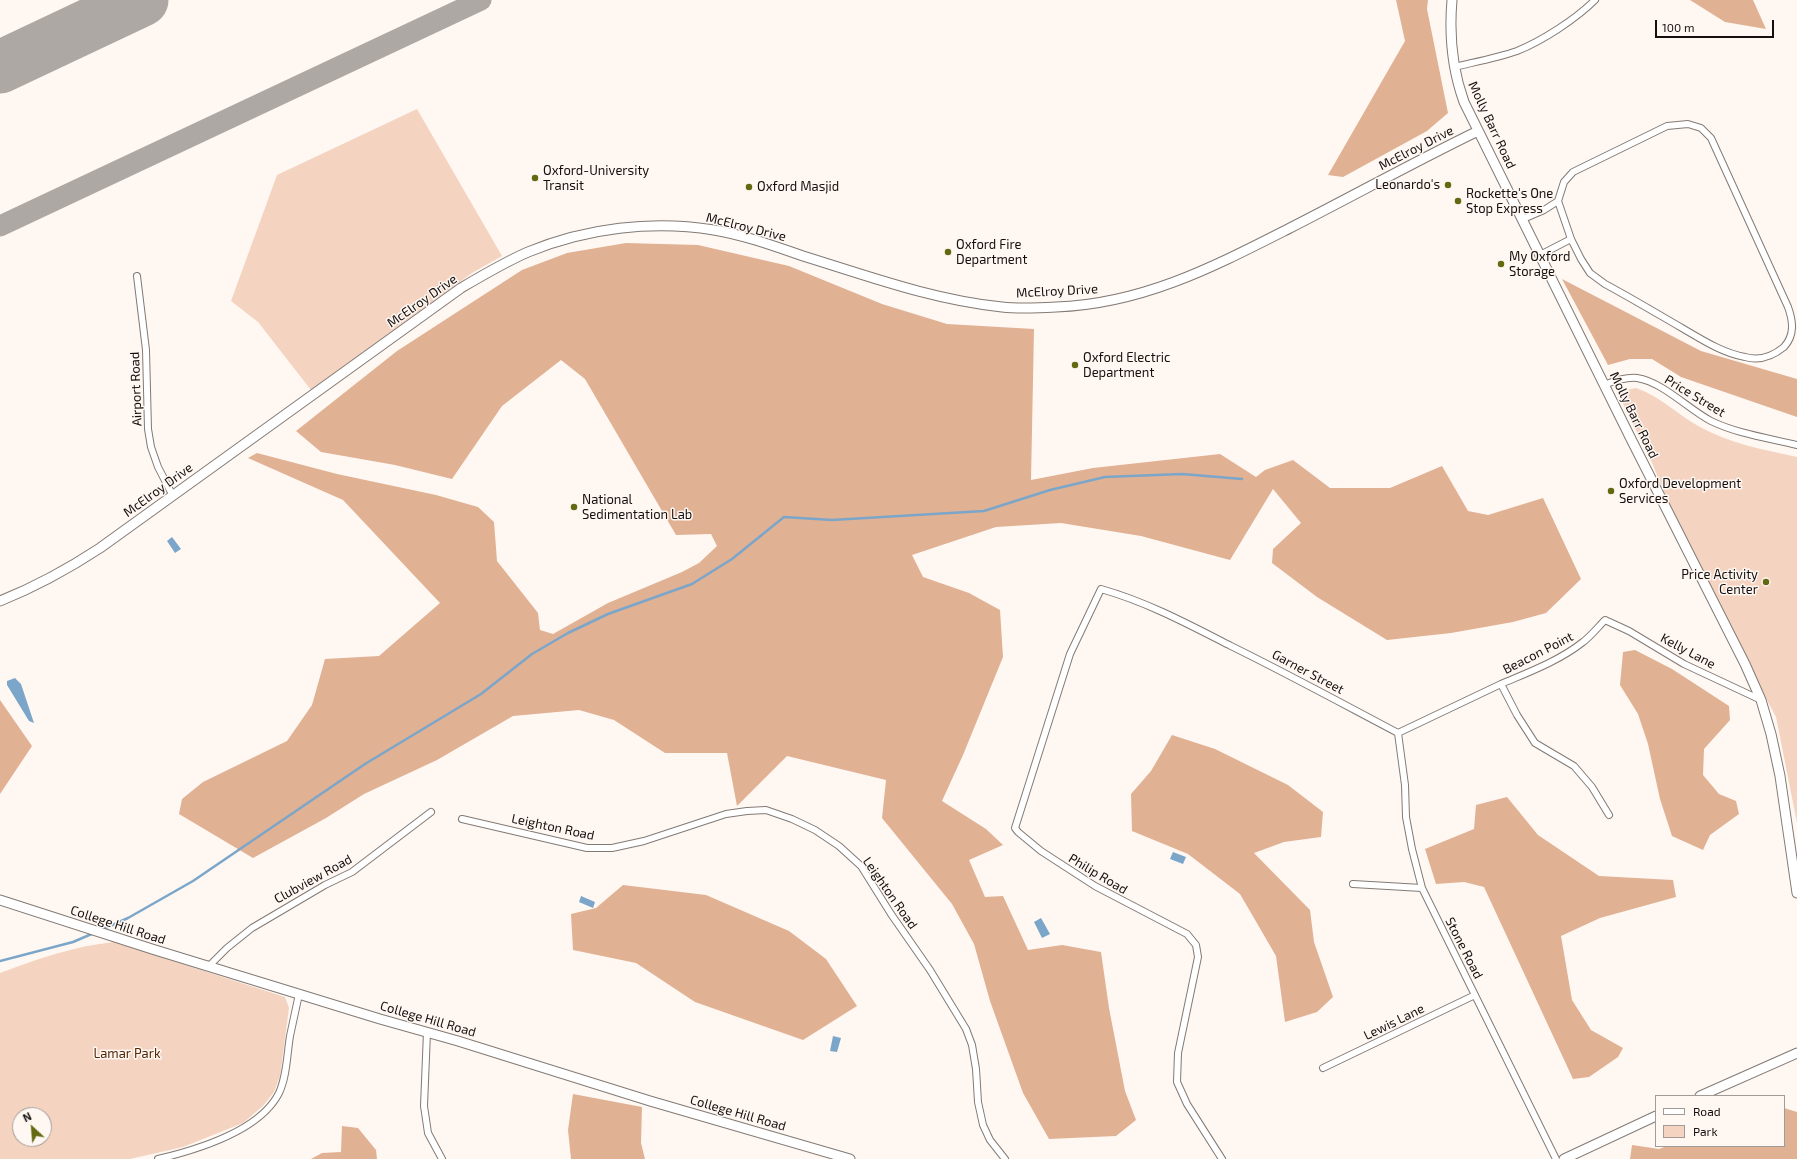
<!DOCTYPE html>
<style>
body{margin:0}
#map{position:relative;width:1797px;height:1159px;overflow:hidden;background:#fff7f2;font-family:"Exo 2",sans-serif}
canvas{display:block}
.legend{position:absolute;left:1655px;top:1095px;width:130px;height:52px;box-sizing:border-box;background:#fff7f2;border:1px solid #a19b97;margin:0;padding:5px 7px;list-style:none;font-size:12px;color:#14100f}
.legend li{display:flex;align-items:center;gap:8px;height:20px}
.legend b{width:20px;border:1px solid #a19b97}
.north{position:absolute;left:12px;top:1107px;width:40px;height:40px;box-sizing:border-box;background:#fff7f2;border:1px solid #a19b97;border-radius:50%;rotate:334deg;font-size:11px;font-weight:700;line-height:16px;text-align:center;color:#14100f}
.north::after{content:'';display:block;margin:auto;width:14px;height:18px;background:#616a10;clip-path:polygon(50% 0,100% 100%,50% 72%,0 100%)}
.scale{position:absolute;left:1655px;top:20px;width:119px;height:18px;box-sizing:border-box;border:2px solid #14100f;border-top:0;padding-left:5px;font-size:12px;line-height:14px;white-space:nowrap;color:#14100f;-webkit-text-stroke:3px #fff7f2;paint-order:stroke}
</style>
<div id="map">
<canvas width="1797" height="1159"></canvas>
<ul class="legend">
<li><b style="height:5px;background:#fff"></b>Road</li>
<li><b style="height:11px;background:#f4d4c1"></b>Park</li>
</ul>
<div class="north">N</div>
<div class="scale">100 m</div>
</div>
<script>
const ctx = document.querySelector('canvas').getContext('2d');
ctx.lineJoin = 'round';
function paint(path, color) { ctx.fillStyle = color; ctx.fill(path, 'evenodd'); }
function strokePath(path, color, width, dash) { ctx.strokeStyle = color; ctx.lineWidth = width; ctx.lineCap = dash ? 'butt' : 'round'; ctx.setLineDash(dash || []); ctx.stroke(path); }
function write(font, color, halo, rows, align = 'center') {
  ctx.font = font + ' "Exo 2",sans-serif'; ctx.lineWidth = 3; ctx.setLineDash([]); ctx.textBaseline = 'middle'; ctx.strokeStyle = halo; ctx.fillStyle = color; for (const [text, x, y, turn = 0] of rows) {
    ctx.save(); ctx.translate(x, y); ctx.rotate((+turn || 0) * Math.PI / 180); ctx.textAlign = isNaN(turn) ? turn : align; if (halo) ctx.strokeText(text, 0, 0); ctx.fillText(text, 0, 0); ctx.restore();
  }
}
const green = new Path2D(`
 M417,109l85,147 -30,17 -161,117 -53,-68 -27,-21 46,-126z
 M1636,388c24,8 42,27 64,39 29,16 64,23 97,30v366l-21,-106 -82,-153 -44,-106 -32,-64 8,-4z
 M114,942l171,55 4,11 -9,68 -6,16 -11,14 -20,17 -60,24 -53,12h-130v-186c38,-14 74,-27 114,-31zM20,1115h24v24h-24z`);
const forest = new Path2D(`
 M1396,0h32l-1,9 21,104 -21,18 -84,46 -15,-2 77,-134z
 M1690,0h63l13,29 -41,-7z
 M626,243l72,2 91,21 93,38 65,20 87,5 -3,151 62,-12 127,-14 36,23 9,-7 28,-10 37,28h60l52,-22 26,45 20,4 55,-17 38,81 -35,34 -33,9 -62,11 -64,7 -70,-43 -45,-34 1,-14 28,-26 -28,-34 -43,71 -89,-24 -80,-13 -65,4 -84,28 11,22 46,16 31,17 3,47 -40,98 -21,46 44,28 17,16 -34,15 16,37 18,-1 25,54 34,-5 39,7 8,56 16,83 11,29 -20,16 -67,3 -26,-46 -33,-92 -16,-57 -22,-40 -70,-86 4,-38 -99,-24 -50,50 -10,-53h-62l-51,-33 -35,-10 -66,6 -76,44 -73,34 -38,24 -73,40 -74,-44 3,-15 21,-17 84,-41 25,-36 13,-46 54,-3 61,-53 -97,-103 -95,-42 9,-5 80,21 99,21 42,12 16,15 3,39 41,52 2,17 13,4 55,-31 74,-31 17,-9 18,-17 -6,-12 -35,1 -91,-156 -24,-19 -59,46 -50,73 -57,-14 -74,-13 -25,-21 101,-80 125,-81 45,-17z
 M1562,279l139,72 96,28v38l-116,-40 -29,-18h-22l-22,6z
 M1635,650l37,19 57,37 1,14 -26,29 -1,26 16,19 17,7 3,13 -29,21 -7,15 -31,-14 -12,-37 -12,-55 -10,-30 -18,-29 3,-33z
 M0,700l32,46 -32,48z
 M1172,735l43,14 73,36 35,27 -2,25 -37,5 -30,11 56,57 4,32 19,55 -16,15 -32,10 -9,-66 -36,-62 -52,-40 -56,-23 -1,-37 20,-23z
 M1507,797l31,38 61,41 74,4 3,17 -76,21 -39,18 11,64 19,30 32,18 -5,9 -29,20 -16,2 -89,-192 -20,-5 -28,2 -11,-35 49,-20 2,-24z
 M623,885l83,10 83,36 37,28 31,47 -54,34 -108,-38 -59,-39 -63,-13 -2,-36 25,-6z
 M573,1094l69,13 -1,36 4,16h-74l-3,-29z
 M1784,1108l13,4v47h-167l2,-14 27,4 8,-3h117z
 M342,1126l16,2 18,22 1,9h-66l11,-6 19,-1z`);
const water = new Path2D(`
 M172,537l9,12 -6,4 -8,-12z
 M15,678l6,6 13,39 -5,-2 -22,-36v-4z
 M1173,852l13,5 -3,7 -13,-5z
 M581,896l14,6 -2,6 -14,-6z
 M1041,918l9,16 -8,4 -8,-16z
 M833,1036l8,2 -4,14 -7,-1z`);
const stream = new Path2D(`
 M101,930l27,-12 65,-37 172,-117 116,-70 51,-40 36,-21 40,-19 84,-30 40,-25 52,-42 48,3 152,-9 66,-21 55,-13 77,-3 60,5
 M0,961l73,-19 21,-9`);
const taxiway = new Path2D(`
 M0,226l481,-226`);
const runway = new Path2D(`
 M0,67l142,-67`);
const street = new Path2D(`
 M1454,67c21,-5 43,-9 63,-16 25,-10 59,-32 78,-51
 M1688,124l13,4 10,10 77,169c5,14 7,28 -4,40 -11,9 -25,14 -39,10 -23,-4 -44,-18 -63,-29 -26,-15 -51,-30 -77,-44l-15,-11 -9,-14 -10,-20 -13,-38 6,-19 9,-10 94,-46z
 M1523,219l21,-9 14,-9
 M1540,255l31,-16
 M137,276l9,74 2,79 3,18 7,20 15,29
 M1604,385c10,-4 23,-8 33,-7 26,4 51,31 74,43 27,13 57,17 86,24
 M1398,733l7,52 1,32 6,32 10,39 134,271
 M1609,815l-17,-28 -18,-21 -39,-23 -18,-28 -16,-31c28,-12 58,-23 82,-42 8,-6 15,-15 22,-22l24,11 55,33 77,36
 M462,819l125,29h25l32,-7 82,-27 21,-3 19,-1 26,9 23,11 24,16 22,20 30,48 39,56 36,59 6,16 4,24 2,33 5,23 7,15 15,19
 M1353,884l69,4
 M208,967l19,-19 25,-20 73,-43 27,-13 79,-60
 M427,1032l-3,74 4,27 14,26
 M1323,1068l152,-73
 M158,1159c38,-9 102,-28 121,-66 8,-17 8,-39 11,-57 3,-14 6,-28 9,-42
 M1222,1159l-35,-55 -10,-22 1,-29 20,-96 -2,-12 -9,-11 -92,-48 -54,-35 -23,-19 -3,-4 55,-174 31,-65c46,13 87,35 130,57 57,28 112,58 167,87l103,-49`);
const secondary = new Path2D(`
 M1452,0c-3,35 0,69 12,102l167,337 114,225 16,36 10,34 9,42 17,117
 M0,601c35,-14 68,-32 100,-53l361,-260c22,-13 44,-26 67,-36 58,-24 124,-32 186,-22 30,5 60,16 89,26 65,20 130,44 199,51 17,2 36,1 54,0 87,-3 159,-41 234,-79 63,-32 124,-66 188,-97
 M0,900l152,49 228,70 78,22 192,60 200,58
 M1700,1096l97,-43
 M1564,1159l92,-43`);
const markers = [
 [535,178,4,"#616a10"],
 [1448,185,4,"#616a10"],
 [749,187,4,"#616a10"],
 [1458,201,4,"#616a10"],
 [948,252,4,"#616a10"],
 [1501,264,4,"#616a10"],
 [1075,365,4,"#616a10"],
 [1611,491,4,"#616a10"],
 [574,507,4,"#616a10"],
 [1766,582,4,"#616a10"]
];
const streetNames = [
 ["Molly Barr Road",1492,125,65],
 ["McElroy Drive",1416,148,-27],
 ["McElroy Drive",746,227,14],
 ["McElroy Drive",1057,291,-3],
 ["McElroy Drive",422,301,-35],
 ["Airport Road",136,389,-92],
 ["Price Street",1695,396,31],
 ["Molly Barr Road",1634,415,64],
 ["McElroy Drive",158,490,-36],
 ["Kelly Lane",1688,651,28],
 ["Beacon Point",1538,653,-27],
 ["Garner Street",1308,672,28],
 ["Leighton Road",553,827,12],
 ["Philip Road",1098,874,31],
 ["Clubview Road",313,879,-29],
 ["Leighton Road",890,893,55],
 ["College Hill Road",118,925,18],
 ["Stone Road",1464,948,63],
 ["College Hill Road",428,1019,16],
 ["Lewis Lane",1394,1022,-26],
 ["College Hill Road",738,1113,16]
];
const poiNames = [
 ["Oxford-University",543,171],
 ["Transit",543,186],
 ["Leonardo's",1440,185,"right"],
 ["Oxford Masjid",757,187],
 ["Rockette's One",1466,194],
 ["Stop Express",1466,209],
 ["Oxford Fire",956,245],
 ["Department",956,260],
 ["My Oxford",1509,257],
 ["Storage",1509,272],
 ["Oxford Electric",1083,358],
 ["Department",1083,373],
 ["Oxford Development",1619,484],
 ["Services",1619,499],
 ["National",582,500],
 ["Sedimentation Lab",582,515],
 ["Price Activity",1758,575,"right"],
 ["Center",1758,590,"right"]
];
const parkNames = [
 ["Lamar Park",127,1054]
];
paint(green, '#f4d4c1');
paint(forest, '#e1b194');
paint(water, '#7ba6c9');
strokePath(stream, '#7ba6c9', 2.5);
strokePath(taxiway, '#aea8a4', 21);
strokePath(runway, '#aea8a4', 53);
strokePath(street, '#827a75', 8);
strokePath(secondary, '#827a75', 11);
strokePath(street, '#fff', 6);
strokePath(secondary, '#fff', 9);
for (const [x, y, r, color] of markers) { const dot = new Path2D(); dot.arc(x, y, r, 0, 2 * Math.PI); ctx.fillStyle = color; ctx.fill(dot); strokePath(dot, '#fff7f2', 1.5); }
write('13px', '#14100f', '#fff7f2', streetNames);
write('13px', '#14100f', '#fff7f2', poiNames, 'left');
write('13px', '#532604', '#fff7f2', parkNames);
</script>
